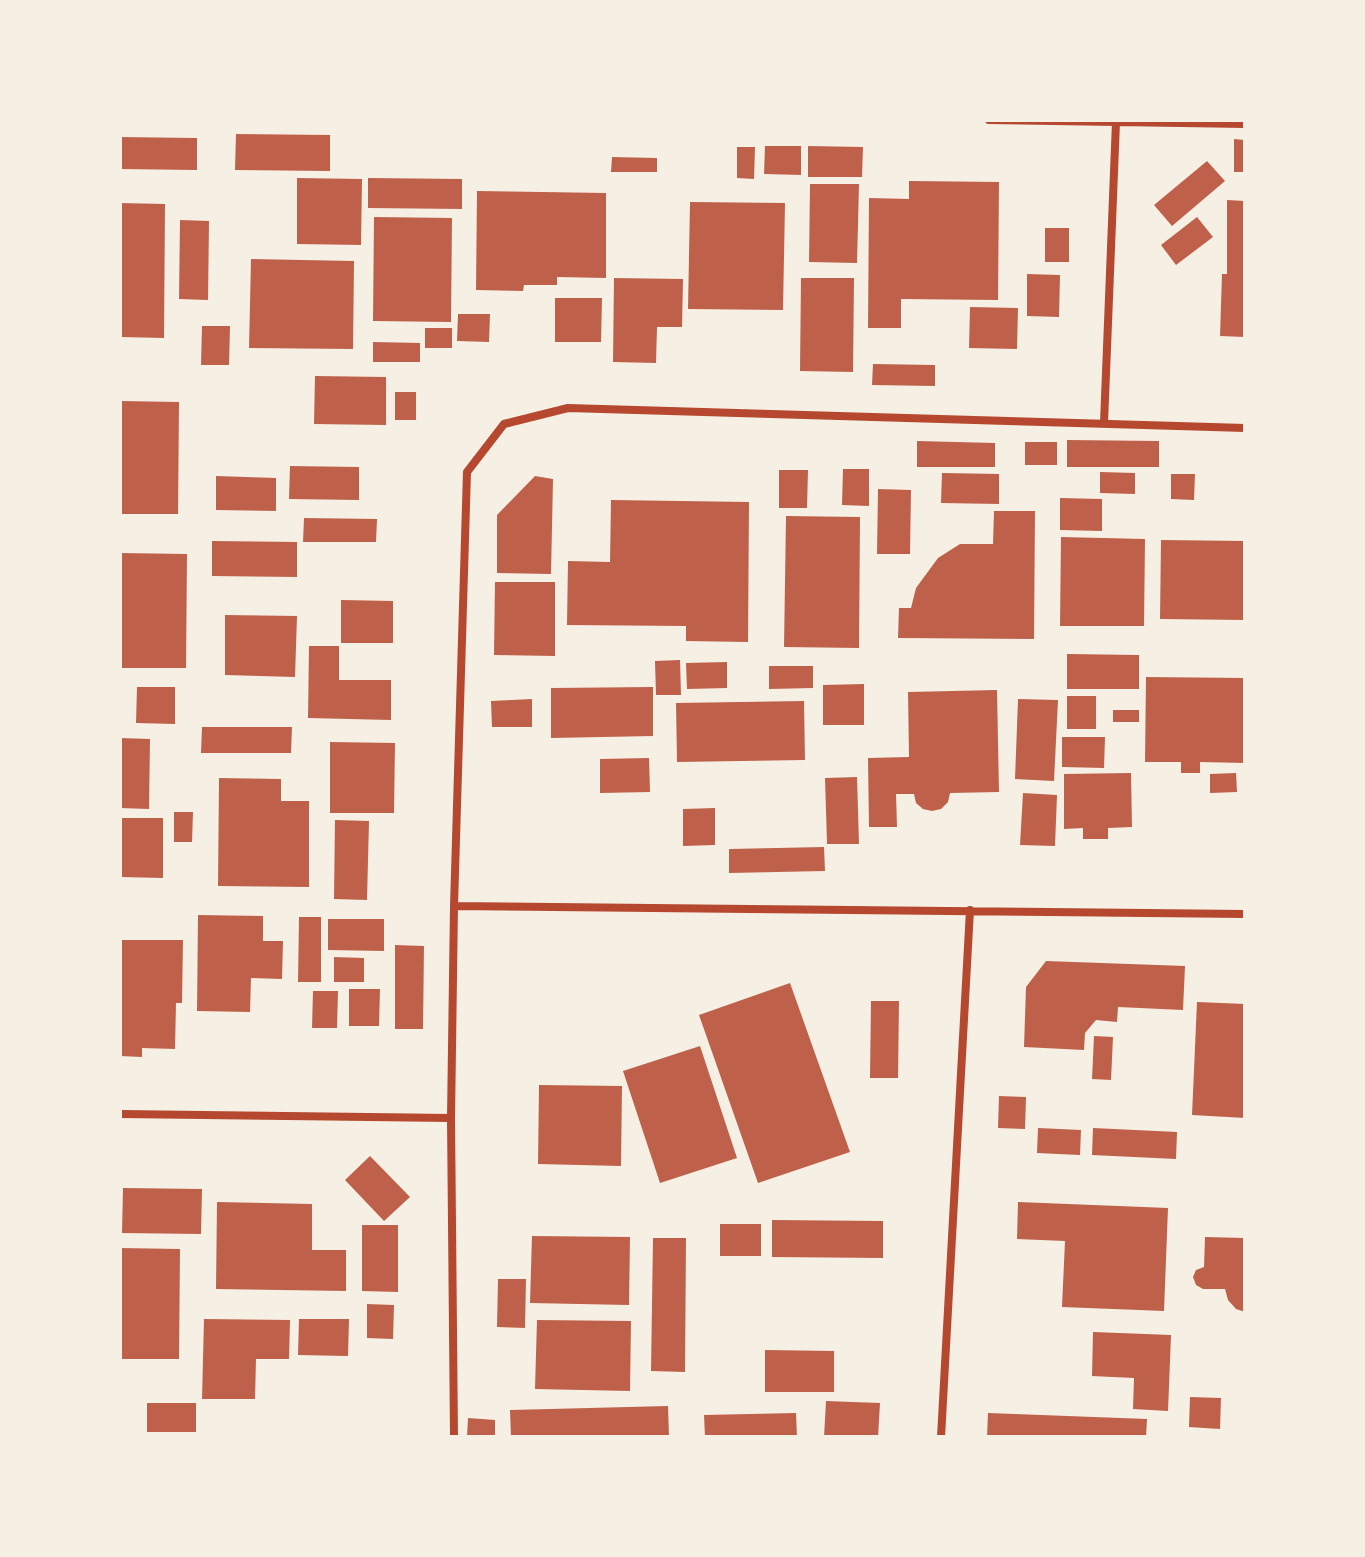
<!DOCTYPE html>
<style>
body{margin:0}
#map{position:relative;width:1365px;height:1557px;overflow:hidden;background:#f6efe4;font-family:Mulish,sans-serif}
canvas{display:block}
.frame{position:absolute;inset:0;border:122px solid #f6efe4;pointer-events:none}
</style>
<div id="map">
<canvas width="1365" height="1557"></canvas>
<div class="frame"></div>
</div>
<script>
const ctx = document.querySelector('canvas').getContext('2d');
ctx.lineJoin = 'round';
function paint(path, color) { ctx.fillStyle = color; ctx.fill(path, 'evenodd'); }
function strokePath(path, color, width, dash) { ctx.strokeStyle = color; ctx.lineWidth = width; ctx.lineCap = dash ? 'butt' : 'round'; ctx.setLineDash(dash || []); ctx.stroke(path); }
const building = new Path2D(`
 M236,134l94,1v36l-95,-1z
 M120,137l77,1v32l-77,-1z
 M1234,139l11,1v32h-11z
 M765,146h36v29l-37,-1z
 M808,146l55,1 -1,30h-54z
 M737,147h18l-1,32 -17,-1z
 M612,157l45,1v14h-46z
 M1207,161l18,20 -53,45 -18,-21z
 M297,178l65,1 -1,66 -64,-1z
 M368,178l94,1v30l-94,-1z
 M909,181l90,1 -1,118 -97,-1v29h-33l1,-130 40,1z
 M810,184h49l-2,79 -48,-1z
 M477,191l129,2v85l-49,-1v8h-33l-1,6 -47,-1z
 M1227,200l18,1v136l-25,-1 2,-62h5z
 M690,202l95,1 -2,107 -95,-1z
 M120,203l45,1 -1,134 -44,-1z
 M374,217l78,1 -1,104 -78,-1z
 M1197,217l16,20 -37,28 -15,-20z
 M180,220l29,1 -1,79 -29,-1z
 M1045,228h24v34h-24z
 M251,259l103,2 -1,88 -104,-1z
 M1027,274l33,1 -1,42 -32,-1z
 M614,278l69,1 -1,48h-25l-1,36 -43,-1z
 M801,278h53l-1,94 -53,-1z
 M555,298h47l-1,44h-46z
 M970,307l48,1 -1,41 -48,-1z
 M458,314h32l-1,28 -32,-1z
 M202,326h28l-1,39h-28z
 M425,328h27v20h-27z
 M373,342l47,1v19h-47z
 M873,364l62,1v21l-63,-1z
 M315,376l71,1v48l-72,-1z
 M395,392h21v28h-21z
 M120,401l59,1 -1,112h-58z
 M1067,440l92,1v26h-92z
 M917,441l78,2v24h-78z
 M1025,442h32v23h-32z
 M290,466l69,1v33l-70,-1z
 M843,469h26v37l-27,-1z
 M779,470h29l-1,38h-28z
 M1100,472l35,1v21l-35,-1z
 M942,473l57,1v30l-58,-1z
 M1171,474h24l-1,26 -23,-1z
 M216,476l60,2v33l-60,-1z
 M535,476l18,3 -2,95 -54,-1v-58z
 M878,489l33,1 -1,64h-33z
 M1060,498l42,1v32l-42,-1z
 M611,500l138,2 -1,140 -62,-1v-15l-119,-1 1,-64 42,1z
 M994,511h41l-1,128 -136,-1 1,-30h12l5,-20 22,-30 22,-14h33z
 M786,516l74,1 -1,131 -75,-1z
 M304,518l73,1 -1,23h-73z
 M1061,537l84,2 -1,87h-84z
 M1161,540l84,1v79l-85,-1z
 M212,541l85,1v35l-85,-1z
 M120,553l67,1 -1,114h-66z
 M495,582h60v74l-61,-1z
 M341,600l52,1v42h-52z
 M225,615l72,1 -2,61 -70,-2z
 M309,646h30v34h52v40l-83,-2z
 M1067,654l72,1v34h-72z
 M680,660l1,35h-25l-1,-34z
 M727,662v26l-40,1 -1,-26z
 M769,666h44v22l-44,1z
 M1146,677l99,1v85l-45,-1v11h-19v-11h-36z
 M864,684v41h-41v-40z
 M137,687h38v37l-39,-1z
 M653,687v49l-102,2v-50z
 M997,690l2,102 -49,1 -2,9 -7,7 -9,2 -9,-2 -7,-6 -2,-9h-18l1,33h-28l-1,-69 41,-1 -1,-65z
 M1067,696h29v33h-29z
 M532,699v28h-40l-1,-26z
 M1018,699l40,1 -4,81 -39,-2z
 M804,701l1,59 -128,2 -1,-59z
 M1113,710h26v12h-26z
 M202,727h90l-1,26h-90z
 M1062,737h43l-1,31 -42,-1z
 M120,738l30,1 -1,70 -29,-1z
 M330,742l65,1 -1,70h-64z
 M649,758l1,34 -50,1v-34z
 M1131,773l1,54 -24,1v11h-25v-11l-19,1v-55z
 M1236,773l1,19 -27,1v-19z
 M857,777l2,67h-32l-2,-66z
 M219,778l62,1v22h28v86l-91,-1z
 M1023,793l34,2 -2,51 -35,-1z
 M715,808v37l-32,1v-37z
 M174,812h19l-1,30h-18z
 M120,818h43v60l-43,-1z
 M335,820l34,1 -2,79 -33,-1z
 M824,847l1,24 -96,2v-24z
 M198,915l65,1v25h20l-1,38 -31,-1 -1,34 -53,-1z
 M299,917h22v65h-23z
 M328,919h56v32l-56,-1z
 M120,940h63l-1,63h-6l-1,46 -33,-1v9l-22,-1z
 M395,945l29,1 -1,83h-28z
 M334,957l30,1v24h-30z
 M1046,961l139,5 -2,44 -65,-3 -1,15 -21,-2 -11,13 -1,17 -60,-3 2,-60z
 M790,983l60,169 -92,31 -59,-168z
 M349,989h31l-1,37h-30z
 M313,991h25l-1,37h-25z
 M871,1001h28l-1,77h-28z
 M1197,1002l48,2v114l-53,-3z
 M1094,1036l19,1 -2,43 -19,-1z
 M700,1046l37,112 -77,25 -37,-112z
 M539,1085l83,1 -1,80 -83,-2z
 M999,1096l27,1 -1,32 -27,-1z
 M1038,1128l43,2 -1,25 -43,-2z
 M1093,1128l84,4 -1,27 -84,-4z
 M370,1156l40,41 -26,24 -39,-41z
 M123,1188l79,1 -1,45 -79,-1z
 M217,1202l95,2v46h34v41l-130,-2z
 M1018,1202l150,6 -4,103 -102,-4 3,-66 -48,-2z
 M772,1220l111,1v37l-111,-1z
 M720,1224h41v32h-41z
 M362,1225h36v67l-36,-1z
 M532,1236l98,1 -1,68 -99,-2z
 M1205,1237l40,1v74l-9,-3 -8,-9 -3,-11h-22l-7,-4 -3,-8 3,-7 8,-3z
 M653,1238h33l-1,134 -34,-1z
 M120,1248l60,1 -1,110h-59z
 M498,1279h28l-1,49 -28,-1z
 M367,1304l27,1 -1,34 -26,-1z
 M204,1319l86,1 -1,39h-33l-1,40h-53z
 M299,1319h50l-1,37 -50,-1z
 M537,1320l94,1 -1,70 -95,-2z
 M1093,1332l78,3 -3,76 -35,-2 1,-31 -42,-2z
 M765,1350l69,1v41h-69z
 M1190,1397l31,1 -1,31 -31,-2z
 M826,1401l54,2 -2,34h-54z
 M147,1403h49v29h-49z
 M668,1406l1,31h-158l-1,-27z
 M796,1413l1,24h-92l-1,-22z
 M988,1413l159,6 -1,18h-159z
 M468,1418l27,2v17h-28z`);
const minor = new Path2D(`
 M989,120l256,4
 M1104,423l12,-301
 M454,906l791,8
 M120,1114l331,4
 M454,1437l-3,-319 3,-212 13,-434 37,-48 64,-16 677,20
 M941,1437l29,-527`);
paint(building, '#bf614a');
strokePath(minor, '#b5482f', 8);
</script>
